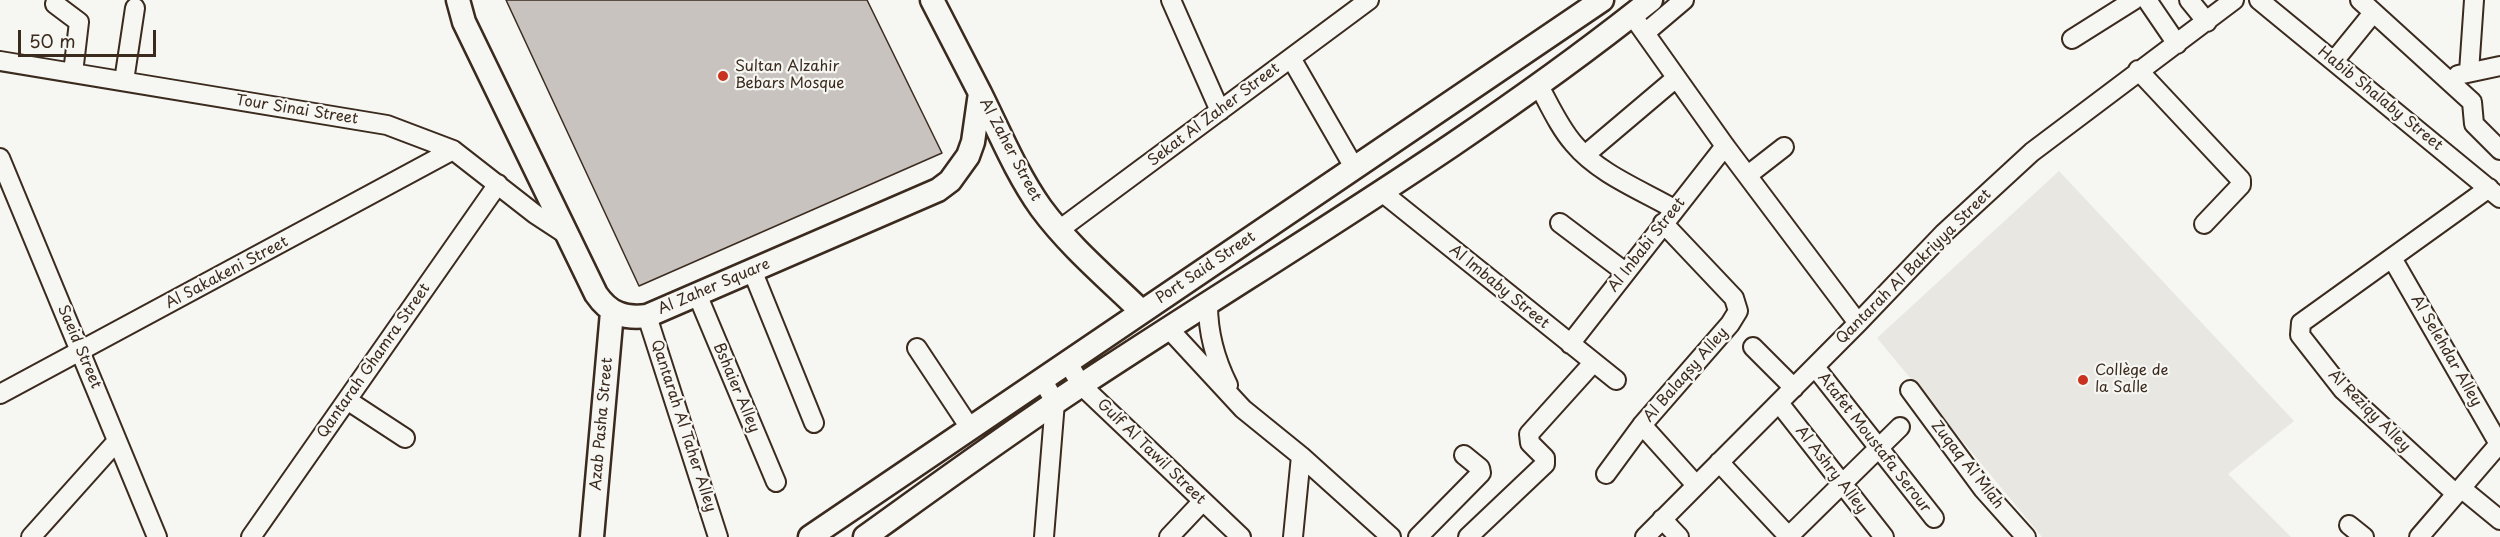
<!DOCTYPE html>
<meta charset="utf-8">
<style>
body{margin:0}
#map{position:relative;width:2500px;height:537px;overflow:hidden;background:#f6f6f2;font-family:"Playpen Sans",sans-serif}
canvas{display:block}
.scale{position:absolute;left:18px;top:30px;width:138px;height:27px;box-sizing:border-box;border:3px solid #3b2a1e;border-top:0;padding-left:8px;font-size:18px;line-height:21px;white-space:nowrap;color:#3b2a1e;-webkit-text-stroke:4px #f6f6f2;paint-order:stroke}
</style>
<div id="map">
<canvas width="2500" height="537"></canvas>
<div class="scale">50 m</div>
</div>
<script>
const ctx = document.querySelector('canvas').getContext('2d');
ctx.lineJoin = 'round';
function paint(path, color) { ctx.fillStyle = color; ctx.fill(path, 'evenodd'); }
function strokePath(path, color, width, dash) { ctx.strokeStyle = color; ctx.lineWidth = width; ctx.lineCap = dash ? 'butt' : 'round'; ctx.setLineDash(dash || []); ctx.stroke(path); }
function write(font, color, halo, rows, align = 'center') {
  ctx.font = font + ' "Playpen Sans",sans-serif'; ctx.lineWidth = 4.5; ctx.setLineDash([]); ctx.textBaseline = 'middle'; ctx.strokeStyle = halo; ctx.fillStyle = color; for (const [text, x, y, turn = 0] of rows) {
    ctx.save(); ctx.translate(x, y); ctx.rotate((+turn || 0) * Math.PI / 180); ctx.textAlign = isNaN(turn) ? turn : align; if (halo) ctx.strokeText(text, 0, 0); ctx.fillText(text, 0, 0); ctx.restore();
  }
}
const built = new Path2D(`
 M2059,171l235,250 -66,53 63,63h-249l-165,-199z`);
const building = new Path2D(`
 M506,0h361l75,153 -303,133z`);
const minor = new Path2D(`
 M1171,0l49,111
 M2147,0l30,44
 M2189,0l18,22
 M2259,0l241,198
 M2360,0l112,102 2,22 26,26
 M55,4l24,18 -6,51
 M1632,15l93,131 133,177
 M1645,33l39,-33
 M2072,39l62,-39
 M1291,58l64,111
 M0,61l387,64 66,25 82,64 29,19
 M2334,61l39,-48
 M2138,70l103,110v5l-37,39
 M2469,72l5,-72
 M2458,75l42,-9
 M124,81l11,-73
 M1538,84c11,20 21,43 36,60 25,30 67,46 100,65
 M1585,155l91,-77
 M0,158l157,379
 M1748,175l36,-28
 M1383,193l233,187
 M1560,223l65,49
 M1059,230l310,-230
 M2392,258l107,186
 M752,270l62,153
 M697,294l79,188
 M1208,305c0,29 7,54 20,80
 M647,316l71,221
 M1169,329l74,80 58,47 90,81
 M1570,344l155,-198
 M1753,347l41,41
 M917,348l53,80
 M1067,361l14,24 160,152
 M1815,367l119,151
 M1042,379l13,23 -11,135
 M1910,390l73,99 43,48
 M0,394l453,-244
 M347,400l58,38
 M1779,403l105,134
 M1642,425l54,60
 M1719,462l70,75
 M1606,474l36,-49 88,-101 8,-13 -4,-13 -71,-75
 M2461,488l39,32
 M2456,494l-113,-104 -43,-55 1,-12 188,-135
 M1662,519l17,18
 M2349,525l15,12
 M31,537l86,-96
 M251,537l247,-353
 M1169,537l33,-35
 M1293,537l8,-81
 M1418,537l63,-64 -1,-5 -16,-13
 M1468,537l77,-73v-6l-15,-15 -1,-9 64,-71
 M1645,537l213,-214 86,-90 88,-81 202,-152
 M1788,537l112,-110
 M2419,537l81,-94`);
const major = new Path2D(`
 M458,0l6,22 132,272c13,19 28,25 51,22l291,-126 12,-9 18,-25 5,-14 7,-49 -48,-93
 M980,93c19,38 36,80 61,115 28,38 66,70 100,103
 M592,537l20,-225
 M810,537l792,-537
 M865,537c71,-51 142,-103 215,-151 192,-127 391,-242 571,-386`);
const markers = [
 [723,76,6,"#c8321e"],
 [2083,380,6,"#c8321e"]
];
const poiNames = [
 ["Sultan Alzahir",735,67],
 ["Bebars Mosque",735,84],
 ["Collège de",2095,371],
 ["la Salle",2095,388]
];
const streetNames = [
 ["Habib Shalaby Street",2380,99,39],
 ["Tour Sinai Street",297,110,9],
 ["Sekat Al Zaher Street",1214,115,-37],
 ["Al Zaher Street",1010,150,62],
 ["Al Inbabi Street",1647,245,-52],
 ["Qantarah Al Bakriyya Street",1914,267,-45],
 ["Port Said Street",1206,268,-34],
 ["Al Sakakeni Street",227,273,-28],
 ["Al Zaher Square",714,287,-23],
 ["Al Imbaby Street",1499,287,39],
 ["Saeid Street",79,347,67],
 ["Al Selehdar Alley",2446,351,60],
 ["Qantarah Ghamra Street",374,361,-55],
 ["Al Balaqsy Alley",1686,375,-49],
 ["Bshaier Alley",736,388,67],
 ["Al Reziqy Alley",2369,411,45],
 ["Azab Pasha Street",602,424,-85],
 ["Qantarah Al Taher Alley",683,426,72],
 ["Atafet Moustafa Serour",1874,443,52],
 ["Gulf Al Tawil Street",1151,452,44],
 ["Zuqaq Al Mlah",1967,465,52],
 ["Al Ashry Alley",1831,470,52]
];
paint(built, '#e8e7e2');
paint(building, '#c8c3be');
strokePath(building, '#3b2a1e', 1.5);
strokePath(minor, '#3b2a1e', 22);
strokePath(major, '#3b2a1e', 27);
strokePath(minor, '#f6f6f2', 18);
strokePath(major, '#f6f6f2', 22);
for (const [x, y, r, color] of markers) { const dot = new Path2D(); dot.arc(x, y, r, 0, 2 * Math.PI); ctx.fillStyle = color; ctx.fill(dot); strokePath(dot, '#f6f6f2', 2); }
write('15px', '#3b2a1e', '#f6f6f2', poiNames, 'left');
write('15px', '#3b2a1e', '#f6f6f2', streetNames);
</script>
